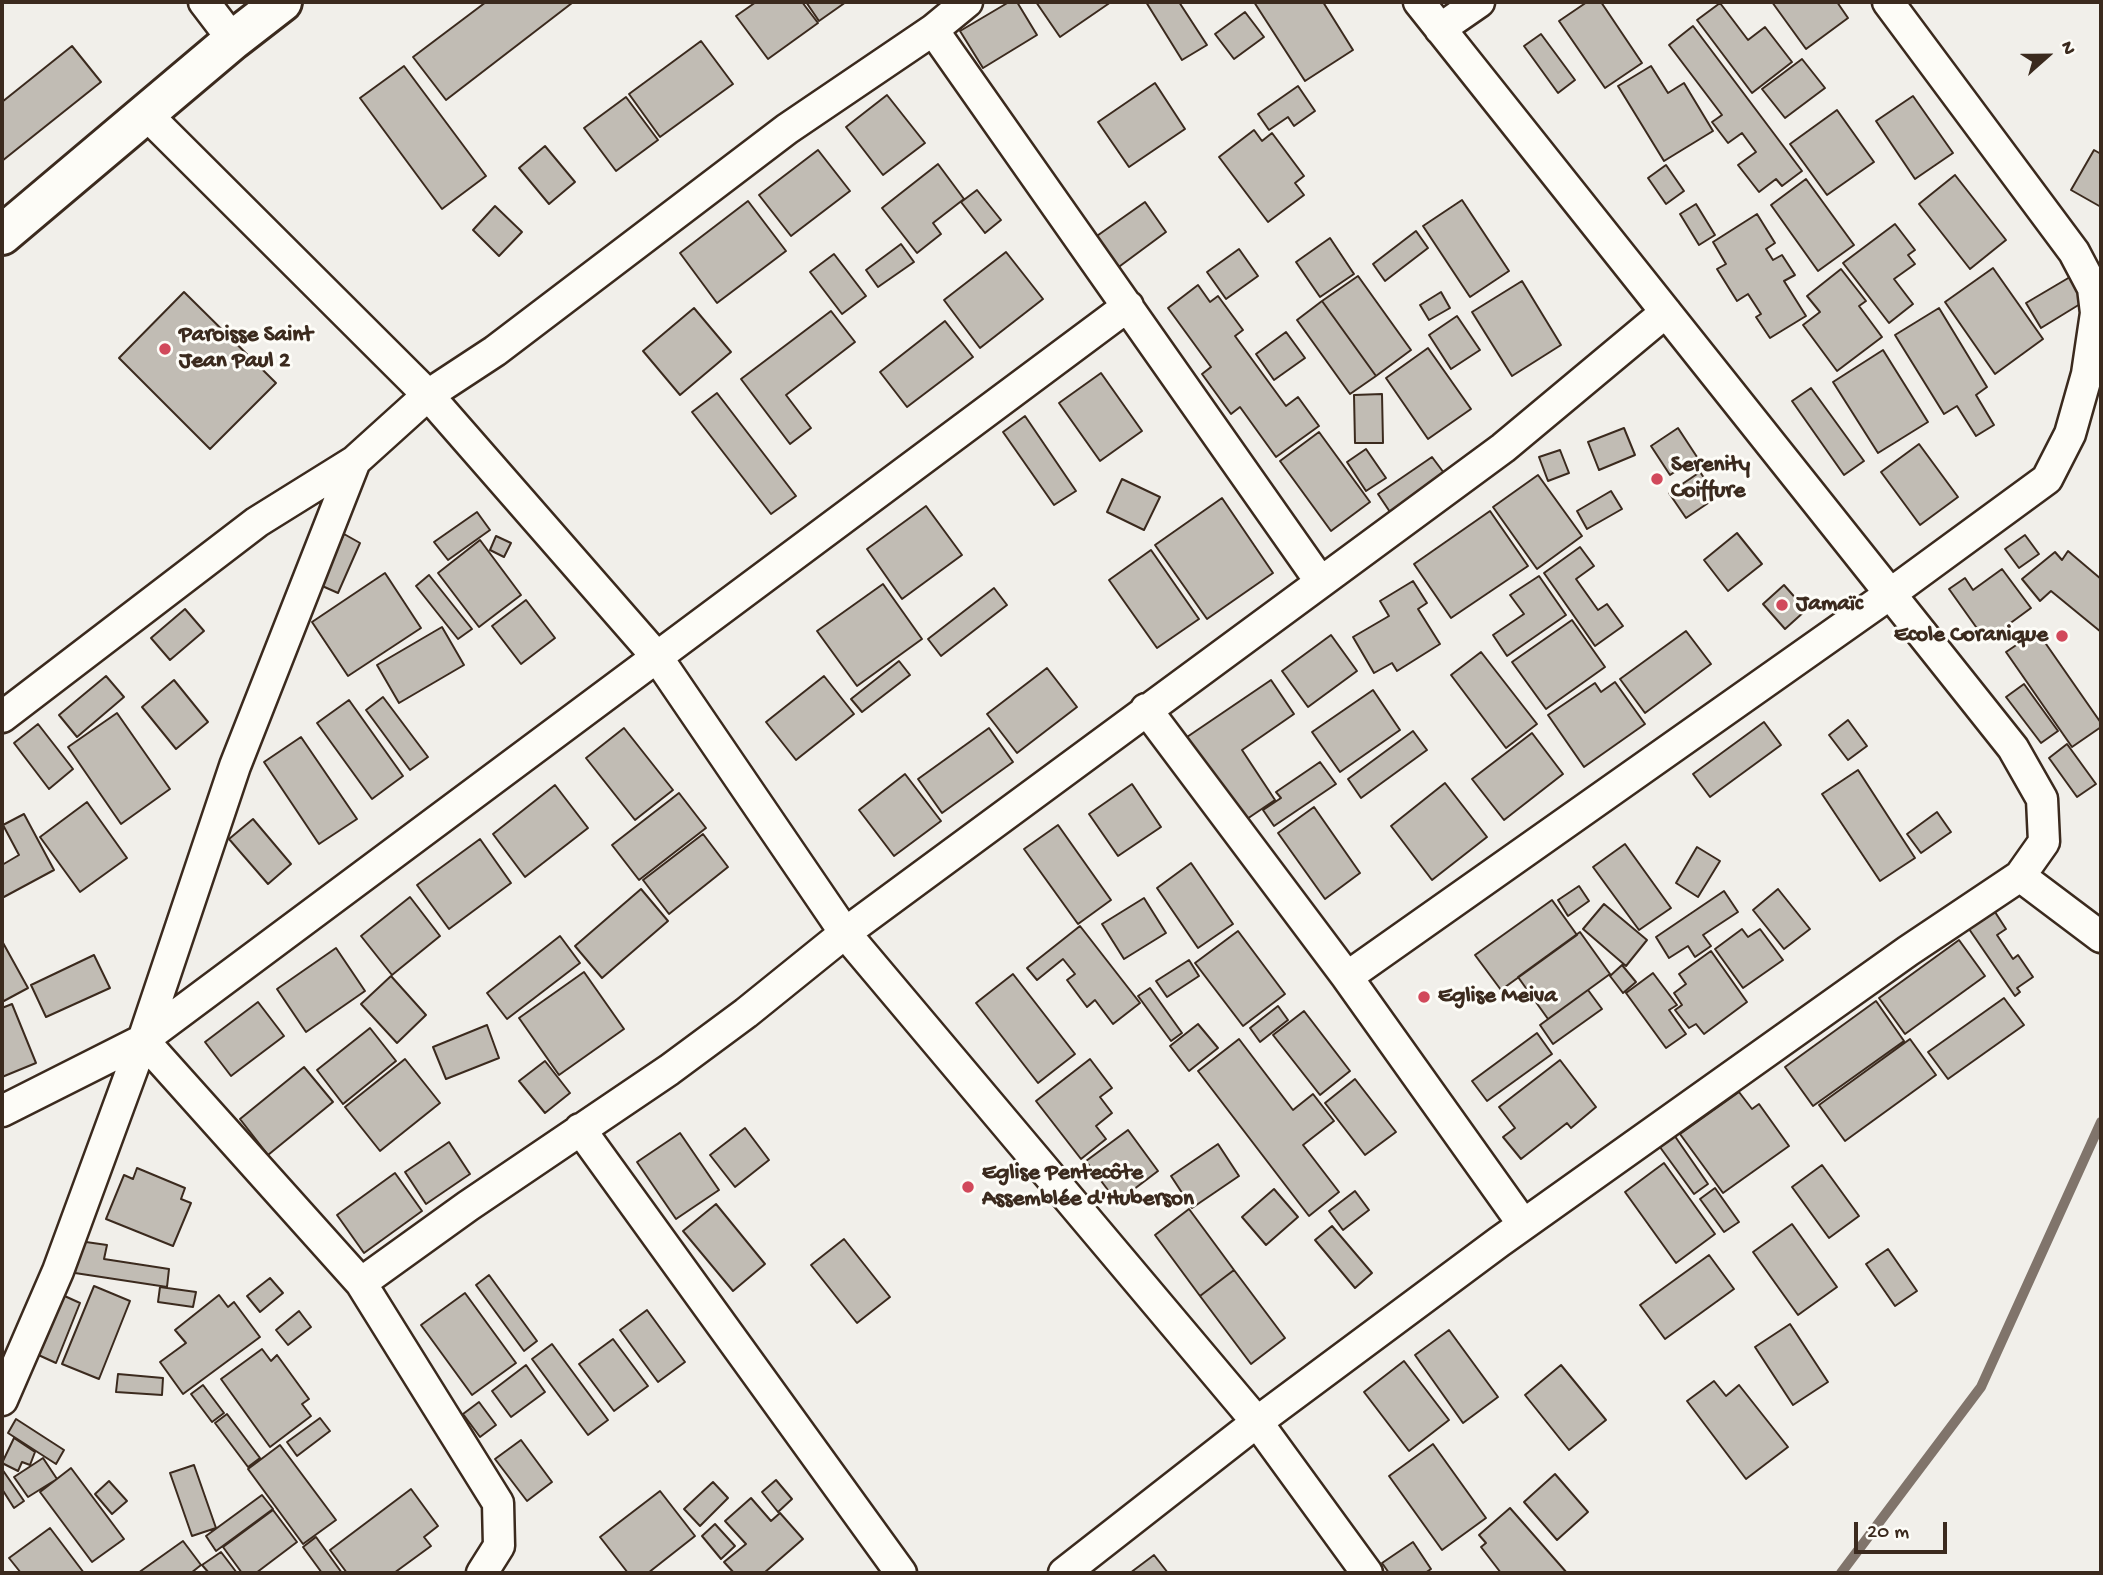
<!DOCTYPE html>
<meta charset="utf-8">
<style>
body{margin:0}
#map{position:relative;width:2103px;height:1575px;overflow:hidden;background:#f1efea;font-family:"Gochi Hand",sans-serif}
canvas{display:block}
.frame{position:absolute;inset:0;border:4px solid #3b2a1e;pointer-events:none}
.north{position:absolute;left:2012px;top:21px;width:70px;height:70px;-webkit-text-stroke:5px #fdfcf7;paint-order:stroke;rotate:69deg;font-size:19px;font-weight:700;line-height:28px;text-align:center;color:#3b2a1e}
.north::after{content:'';display:block;margin:auto;width:24px;height:32px;background:#3b2a1e;clip-path:polygon(50% 0,100% 100%,50% 72%,0 100%)}
.scale{position:absolute;left:1854px;top:1522px;width:93px;height:32px;box-sizing:border-box;border:4px solid #3b2a1e;border-top:0;padding-left:9px;font-size:21px;line-height:24px;white-space:nowrap;color:#3b2a1e;-webkit-text-stroke:5px #fdfcf7;paint-order:stroke}
</style>
<div id="map">
<canvas width="2103" height="1575"></canvas>
<div class="frame"></div>
<div class="north">N</div>
<div class="scale">20 m</div>
</div>
<script>
const ctx = document.querySelector('canvas').getContext('2d');
ctx.lineJoin = 'round';
function strokePath(path, color, width, dash) { ctx.strokeStyle = color; ctx.lineWidth = width; ctx.lineCap = dash ? 'butt' : 'round'; ctx.setLineDash(dash || []); ctx.stroke(path); }
function paint(path, color) { ctx.fillStyle = color; ctx.fill(path, 'evenodd'); }
function write(font, color, halo, rows, align = 'center') {
  ctx.font = font + ' "Gochi Hand",sans-serif'; ctx.lineWidth = 6; ctx.setLineDash([]); ctx.textBaseline = 'middle'; ctx.strokeStyle = halo; ctx.fillStyle = color; for (const [text, x, y, turn = 0] of rows) {
    ctx.save(); ctx.translate(x, y); ctx.rotate((+turn || 0) * Math.PI / 180); ctx.textAlign = isNaN(turn) ? turn : align; if (halo) ctx.strokeText(text, 0, 0); ctx.fillText(text, 0, 0); ctx.restore();
  }
}
const stream = new Path2D(`
 M1841,1573l140,-186 120,-265`);
const building = new Path2D(`
 M486,2l86,1 -126,97 -33,-43z
 M756,2h46l16,21 -50,36 -32,-43z
 M806,2h40l-27,19z
 M1009,2h8l20,33 -54,33 -23,-37z
 M1036,2h75l-51,35z
 M1146,2h33l28,43 -25,15z
 M1254,2h69l30,48 -48,31z
 M1587,2h14l41,61 -37,25 -46,-67z
 M1772,2h65l11,16 -42,31z
 M1720,3l28,37 17,-13 27,35 -40,31 -55,-73z
 M1245,12l19,25 -30,22 -19,-25z
 M1693,26l109,145 -20,15 -6,-7 -17,13 -21,-27 18,-13 -14,-19 -14,10 -16,-21 10,-7 -53,-70z
 M1541,34l34,46 -17,13 -34,-47z
 M701,41l32,43 -73,53 -31,-43z
 M72,46l29,36 -99,79v-59z
 M1802,59l23,29 -40,30 -23,-29z
 M404,66l82,110 -44,33 -82,-111z
 M1651,66l17,27 16,-10 29,48 -49,30 -46,-75z
 M1155,83l30,46 -56,38 -31,-45z
 M1298,86l17,25 -21,15 -6,-9 -19,13 -11,-16z
 M887,95l38,48 -42,32 -37,-48z
 M1913,96l40,57 -38,26 -39,-58z
 M626,97l32,43 -42,31 -32,-43z
 M1837,110l37,52 -47,33 -37,-51z
 M1254,130l8,11 10,-8 32,43 -9,7 9,12 -36,27 -49,-65z
 M545,146l30,36 -26,22 -30,-36z
 M818,150l32,41 -59,45 -32,-41z
 M2094,150l7,4v53l-30,-17z
 M938,164l26,35 -31,24 8,11 -24,19 -35,-45z
 M1666,165l18,26 -18,13 -18,-26z
 M1955,175l51,65 -36,29 -51,-65z
 M1806,179l48,66 -36,26 -47,-66z
 M977,190l24,30 -16,13 -24,-31z
 M1462,200l47,71 -39,26 -47,-71z
 M748,201l38,50 -69,52 -37,-50z
 M1145,202l21,30 -50,37 -22,-31z
 M1696,204l19,31 -16,10 -19,-31z
 M495,206l27,26 -23,24 -26,-26z
 M1757,214l18,29 -9,6 7,11 9,-5 13,20 -11,6 22,35 -36,22 -14,-21 5,-3 -13,-20 -11,7 -20,-32 9,-5 -13,-22z
 M1895,224l20,26 -7,5 7,9 -21,15 19,25 -24,19 -46,-60z
 M1416,231l12,17 -43,33 -12,-17z
 M1330,238l24,36 -34,23 -24,-35z
 M901,244l13,18 -36,25 -12,-17z
 M1239,249l19,27 -32,23 -19,-27z
 M1006,252l37,47 -63,49 -36,-48z
 M834,254l32,42 -24,18 -32,-42z
 M1993,268l50,71 -48,35 -50,-72z
 M1841,269l25,32 -7,5 23,31 -45,34 -34,-46 17,-13 -13,-16z
 M1358,276l53,74 -35,26 -54,-75z
 M2070,277l15,24 -44,27 -15,-25z
 M1522,281l39,64 -49,31 -40,-64z
 M1198,285l12,17 8,-6 25,34 -8,6 51,70 12,-9 21,29 -43,31 -36,-50 -9,7 -29,-40 9,-7 -43,-59z
 M184,292l92,91 -66,66 -91,-91z
 M1441,292l9,16 -21,12 -9,-15z
 M1322,301l54,75 -26,18 -53,-74z
 M694,308l37,44 -51,43 -37,-44z
 M1939,308l48,79 -11,8 18,30 -18,11 -19,-30 -13,8 -49,-79z
 M831,311l24,31 -69,53 25,33 -21,16 -49,-65z
 M1457,316l23,34 -29,19 -22,-34z
 M945,321l28,36 -66,50 -27,-35z
 M1286,332l19,26 -31,22 -18,-26z
 M1428,348l43,61 -43,30 -42,-61z
 M1883,350l45,72 -50,31 -45,-71z
 M1101,373l41,58 -42,30 -41,-58z
 M1811,388l53,73 -20,14 -52,-74z
 M717,393l79,103 -25,18 -79,-102z
 M1382,394l1,49h-28l-1,-48z
 M1025,416l51,75 -22,14 -51,-73z
 M1624,428l11,27 -36,15 -11,-28z
 M1678,428l19,29 -27,18 -19,-29z
 M1319,432l51,70 -39,29 -51,-70z
 M1919,444l39,53 -38,28 -39,-53z
 M1366,449l20,29 -20,13 -19,-29z
 M1560,450l9,23 -21,8 -9,-24z
 M1432,457l15,20 -55,38 -14,-21z
 M1700,472l17,25 -31,21 -17,-25z
 M1538,475l44,61 -45,33 -44,-62z
 M1122,479l38,18 -16,33 -37,-18z
 M1611,491l11,18 -35,20 -10,-18z
 M1222,498l51,75 -66,46 -52,-74z
 M926,506l36,49 -60,44 -35,-50z
 M1490,511l38,55 -77,52 -37,-54z
 M477,512l13,18 -42,30 -14,-18z
 M1737,533l25,31 -34,27 -24,-31z
 M344,534l16,9 -22,50 -18,-8z
 M2025,535l14,19 -20,14 -14,-19z
 M496,536l15,7 -7,14 -14,-7z
 M480,540l41,55 -42,32 -41,-54z
 M1580,547l14,19 -18,13 22,31 9,-6 16,22 -28,20 -51,-73z
 M1151,550l48,69 -42,29 -48,-68z
 M2068,551l33,28v53l-50,-41 -11,10 -18,-22 33,-27 7,8z
 M2002,569l29,39 -45,33 -37,-52 16,-11 8,12z
 M385,573l36,55 -73,48 -36,-54z
 M429,575l43,54 -14,10 -42,-53z
 M1539,576l27,39 -59,41 -14,-21 31,-21 -14,-19z
 M1413,581l14,22 -9,6 22,35 -43,27 -5,-8 -18,10 -21,-36 36,-21 -9,-15z
 M883,584l39,55 -65,47 -40,-55z
 M1784,585l22,25 -21,19 -22,-25z
 M994,588l13,17 -66,51 -13,-17z
 M526,600l29,38 -34,26 -29,-38z
 M185,609l19,22 -34,29 -19,-22z
 M1572,620l33,47 -59,42 -34,-47z
 M442,627l22,38 -65,38 -22,-38z
 M1686,631l25,33 -66,49 -25,-34z
 M2037,631l64,92v4l-29,20 -66,-95z
 M1331,635l26,36 -49,36 -26,-36z
 M1481,652l56,72 -31,24 -55,-73z
 M899,661l11,14 -48,37 -11,-13z
 M1047,668l30,39 -60,46 -30,-39z
 M106,676l18,21 -47,40 -18,-22z
 M824,676l30,38 -58,46 -30,-38z
 M174,680l34,42 -32,27 -34,-42z
 M1271,680l23,34 -52,36 33,50 -31,21 -57,-84z
 M1615,682l30,42 -61,43 -36,-52 47,-32 6,9z
 M2024,684l34,47 -17,12 -35,-46z
 M1373,690l27,40 -60,42 -28,-40z
 M383,697l45,60 -18,13 -44,-60z
 M349,700l54,76 -31,23 -55,-76z
 M117,713l53,76 -49,35 -53,-77z
 M1848,720l19,26 -19,14 -19,-25z
 M1764,722l17,23 -71,52 -17,-23z
 M38,724l35,45 -24,20 -35,-46z
 M624,728l49,62 -38,30 -49,-62z
 M989,728l24,34 -71,51 -24,-34z
 M1413,731l14,19 -66,48 -13,-19z
 M1532,733l31,41 -59,46 -32,-41z
 M301,737l56,82 -38,25 -55,-82z
 M2067,744l29,40 -19,13 -28,-39z
 M1320,762l16,22 -62,42 -11,-16 18,-12 -5,-6z
 M1858,770l57,88 -35,23 -58,-87z
 M905,774l36,47 -47,35 -35,-46z
 M1445,783l42,54 -55,43 -41,-54z
 M1132,784l29,43 -43,29 -29,-42z
 M555,785l33,43 -63,49 -32,-43z
 M679,793l27,35 -67,52 -27,-35z
 M87,802l40,56 -47,34 -40,-55z
 M1314,807l46,66 -35,26 -47,-66z
 M1937,812l14,20 -30,21 -14,-19z
 M24,814l30,56 -52,28v-33l17,-10 -16,-30z
 M253,819l38,45 -23,20 -39,-45z
 M1058,825l53,75 -33,24 -54,-75z
 M703,834l25,33 -59,47 -26,-34z
 M480,839l31,44 -62,46 -32,-44z
 M1625,844l46,64 -32,22 -46,-63z
 M1697,847l23,14 -22,36 -22,-14z
 M1191,863l42,61 -35,24 -41,-60z
 M1579,886l10,15 -21,15 -10,-16z
 M641,889l27,32 -66,57 -27,-32z
 M1778,889l32,40 -26,20 -31,-39z
 M1724,891l14,21 -35,23 8,11 -16,11 -7,-11 -19,12 -13,-21z
 M410,897l30,39 -48,39 -31,-39z
 M1144,898l22,35 -42,26 -22,-35z
 M1552,900l25,35 -76,55 -26,-35z
 M1604,904l43,36 -21,26 -43,-37z
 M1995,912l11,17 -9,6 16,24 5,-4 15,22 -16,11 3,4 -5,4 -46,-67z
 M1080,926l60,77 -27,21 -18,-24 -8,7 -20,-27 8,-6 -12,-15 -26,21 -10,-12z
 M1742,929l6,8 12,-8 23,31 -40,28 -28,-39z
 M1238,931l47,63 -42,32 -48,-63z
 M1580,932l30,42 -62,45 -30,-42z
 M560,936l20,27 -73,56 -20,-26z
 M1959,940l26,36 -80,58 -26,-36z
 M2,941l26,47 -26,14z
 M336,948l29,43 -59,41 -29,-43z
 M1711,951l36,51 -43,32 -8,-10 -7,4 -14,-18 7,-5 -8,-12 12,-9 -7,-10z
 M94,955l16,33 -64,29 -15,-32z
 M1189,960l10,16 -32,21 -11,-16z
 M1622,965l14,17 -13,11 -13,-17z
 M584,972l40,57 -65,46 -40,-57z
 M1653,973l24,32 -8,5 17,24 -20,14 -40,-55z
 M1013,974l62,80 -37,29 -62,-80z
 M391,976l35,39 -29,28 -36,-39z
 M1150,988l32,45 -11,8 -33,-45z
 M1588,990l14,19 -49,35 -13,-19z
 M2004,998l20,27 -76,54 -20,-27z
 M1876,1001l28,40 -91,65 -28,-39z
 M258,1002l26,34 -53,40 -26,-34z
 M12,1004l24,59 -34,14v-69z
 M1278,1006l10,14 -28,22 -10,-14z
 M1304,1011l46,60 -30,24 -47,-60z
 M1198,1024l20,24 -29,23 -19,-25z
 M487,1025l12,33 -53,21 -13,-32z
 M370,1028l26,33 -53,43 -26,-34z
 M1537,1033l15,21 -65,47 -15,-20z
 M1239,1039l54,71 20,-16 21,27 -31,24 36,47 -30,24 -111,-145z
 M1910,1039l26,36 -91,66 -26,-36z
 M405,1059l35,44 -60,48 -35,-44z
 M1090,1059l22,29 -12,9 12,16 -16,13 10,13 -25,20 -45,-58z
 M1560,1060l36,47 -25,21 -4,-5 -46,36 -18,-22 12,-9 -16,-21z
 M545,1061l25,32 -25,20 -26,-32z
 M304,1067l29,35 -65,53 -28,-36z
 M1355,1079l41,53 -31,23 -40,-52z
 M1739,1092l13,17 7,-5 30,42 -66,47 -43,-59z
 M745,1128l24,32 -34,27 -25,-32z
 M1128,1130l30,41 -41,31 -31,-41z
 M1672,1132l36,52 -14,10 -37,-51z
 M680,1133l39,57 -43,29 -39,-57z
 M449,1142l21,32 -44,30 -21,-32z
 M1218,1144l21,32 -47,32 -21,-32z
 M1664,1163l51,71 -39,29 -51,-71z
 M1822,1165l37,51 -30,22 -37,-51z
 M137,1168l48,20 -4,11 10,4 -18,43 -67,-27 18,-44 9,4z
 M395,1173l27,38 -58,42 -27,-38z
 M1715,1188l24,34 -15,10 -24,-33z
 M1274,1189l24,28 -32,28 -24,-28z
 M1355,1191l14,19 -26,20 -14,-19z
 M716,1204l49,60 -32,27 -50,-60z
 M1189,1209l45,61 -34,26 -45,-61z
 M1792,1224l45,63 -39,28 -45,-63z
 M1332,1226l40,47 -17,15 -40,-48z
 M844,1239l46,58 -33,26 -46,-58z
 M79,1241l28,4 -3,14 65,10 -2,18 -92,-14z
 M1888,1249l29,42 -22,15 -29,-42z
 M1709,1255l25,34 -69,50 -25,-34z
 M1234,1270l51,68 -34,26 -51,-68z
 M489,1275l48,66 -13,10 -48,-66z
 M270,1278l13,15 -23,19 -13,-16z
 M94,1286l36,15 -31,78 -37,-15z
 M160,1287l36,5 -3,15 -35,-5z
 M58,1293l22,10 -24,60 -22,-10z
 M465,1293l51,70 -44,32 -51,-70z
 M219,1295l9,12 6,-5 26,35 -77,57 -23,-32 26,-19 -11,-13z
 M647,1310l38,52 -27,20 -38,-52z
 M299,1311l12,16 -23,18 -12,-15z
 M1790,1324l38,58 -35,23 -38,-58z
 M1449,1330l49,67 -35,26 -48,-68z
 M613,1339l35,47 -34,25 -35,-47z
 M552,1344l56,76 -20,15 -56,-76z
 M262,1349l9,12 6,-6 32,44 -7,5 9,12 -41,31 -49,-68z
 M1404,1361l45,59 -40,31 -45,-59z
 M526,1365l19,27 -34,25 -19,-26z
 M1561,1365l45,55 -37,30 -44,-55z
 M118,1374l45,4 -1,17 -46,-3z
 M1714,1381l12,15 13,-11 49,62 -42,32 -59,-78z
 M203,1385l21,28 -12,9 -21,-28z
 M479,1402l17,23 -16,12 -17,-23z
 M227,1414l33,44 -12,9 -33,-44z
 M320,1418l10,13 -33,25 -10,-14z
 M16,1419l48,31 -8,14 -48,-31z
 M14,1438l21,14 -5,13 -8,-3 -4,9 -16,-8z
 M521,1440l31,42 -25,19 -32,-42z
 M1433,1444l53,74 -44,32 -53,-74z
 M280,1445l56,75 -33,24 -55,-75z
 M43,1458l14,21 -29,18 -14,-20z
 M194,1465l22,63 -24,8 -22,-63z
 M71,1468l53,71 -32,23 -52,-70z
 M2,1469l22,32 -10,7 -12,-19z
 M1555,1474l33,38 -31,28 -33,-38z
 M776,1480l16,19 -14,13 -16,-20z
 M109,1481l18,20 -15,13 -17,-20z
 M713,1482l15,16 -28,28 -16,-17z
 M411,1489l27,37 -14,11 7,9 -37,27h-47l-17,-23z
 M660,1491l35,45 -47,37h-20l-28,-36z
 M262,1495l11,14 -57,42 -10,-15z
 M751,1498l20,23 9,-8 23,26 -39,34h-30l-10,-11 22,-18 -21,-23z
 M1510,1508l57,65h-66l-20,-26 5,-4 -7,-8z
 M273,1510l24,32 -41,31h-14l-19,-26z
 M715,1524l20,22 -14,13 -19,-23z
 M50,1528l34,45h-63l-12,-15z
 M316,1537l26,36h-20l-19,-26z
 M183,1541l18,24 -10,8h-53z
 M1413,1542l18,27 -6,4h-36l-7,-10z
 M221,1552l16,21h-28l-7,-8z
 M1154,1555l14,18h-38z`);
const street = new Path2D(`
 M204,2l29,38
 M1440,29l39,-27
 M933,30l387,551
 M146,114l282,281 229,262 188,276 412,489 110,151
 M1146,709l201,268 176,247
 M2,717l255,-195 98,-61
 M2020,876l81,61
 M1347,977l543,-383 157,-115 23,-45 17,-60 9,-61 -3,-25 -19,-36 -186,-250
 M143,1040l218,243 137,220 1,43 -17,27
 M2,1111l141,-71 985,-734
 M580,1129l321,444
 M361,1283l107,-77 201,-136 77,-57 99,-80 658,-485 163,-136
 M2,1400l56,-129 85,-231 92,-274 120,-305 73,-66 67,-44 292,-222 146,-99 34,-28
 M1064,1573l193,-151 242,-180 409,-291 112,-75 24,-34 -2,-43 -29,-51 -594,-746`);
const secondary = new Path2D(`
 M2,235l231,-195 49,-38`);
const markers = [
 [165,349,7,"#d1495b"],
 [1657,479,7,"#d1495b"],
 [1782,605,7,"#d1495b"],
 [2062,636,7,"#d1495b"],
 [1424,997,7,"#d1495b"],
 [968,1187,7,"#d1495b"]
];
const poiNames = [
 ["Paroisse Saint",179,336],
 ["Jean Paul 2",179,362],
 ["Serenity",1671,466],
 ["Coiffure",1671,492],
 ["Jamaïc",1796,605],
 ["Ecole Coranique",2048,636,"right"],
 ["Eglise Meiva",1438,997],
 ["Eglise Pentecôte",982,1174],
 ["Assemblée d'Huberson",982,1200]
];
strokePath(stream, '#80746b', 10);
paint(building, '#c1bcb4');
strokePath(building, '#3b2a1e', 2);
strokePath(street, '#3b2a1e', 35);
strokePath(secondary, '#3b2a1e', 44);
strokePath(street, '#fdfcf7', 30);
strokePath(secondary, '#fdfcf7', 38);
for (const [x, y, r, color] of markers) { const dot = new Path2D(); dot.arc(x, y, r, 0, 2 * Math.PI); ctx.fillStyle = color; ctx.fill(dot); strokePath(dot, '#fdfcf7', 2.5); }
write('bold 23px', '#3b2a1e', '#fdfcf7', poiNames, 'left');
</script>
